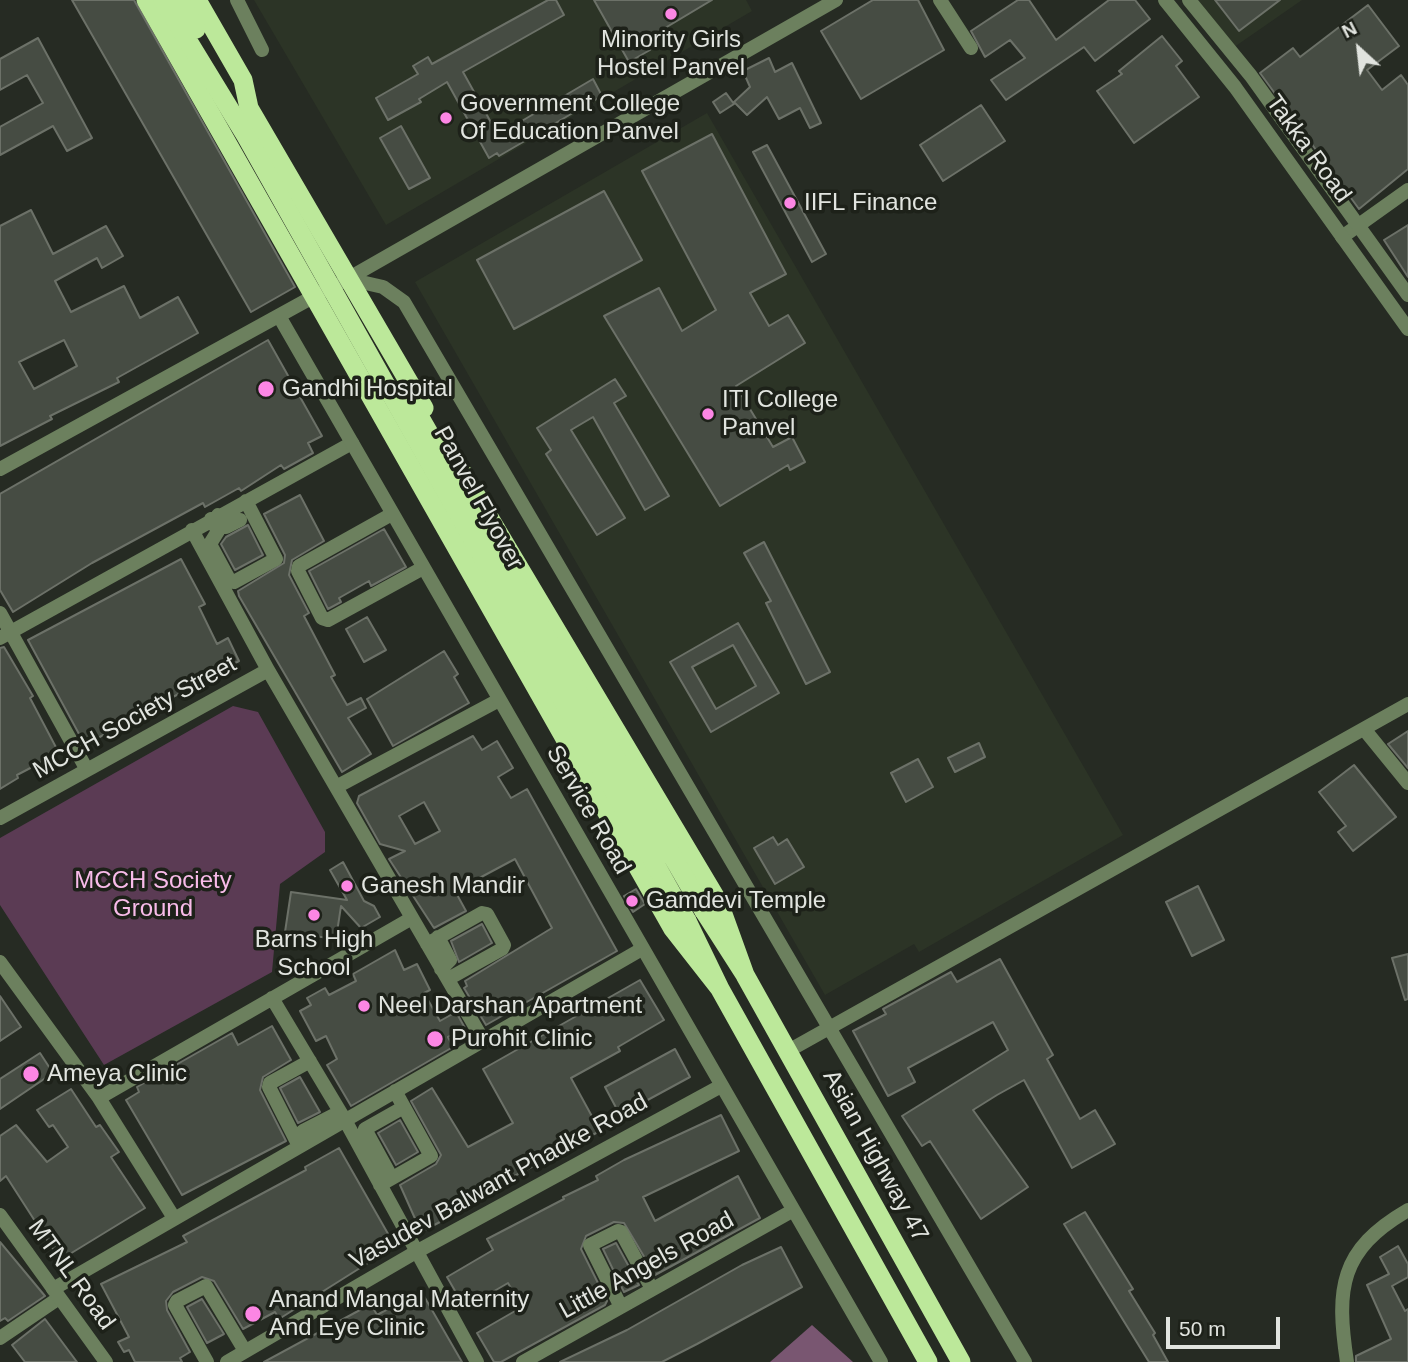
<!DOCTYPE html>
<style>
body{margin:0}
#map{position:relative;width:1408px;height:1362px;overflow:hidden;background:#262b23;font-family:Arial,sans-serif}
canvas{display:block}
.north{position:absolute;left:1324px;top:14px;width:70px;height:70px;-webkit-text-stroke:5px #1d2119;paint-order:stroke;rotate:333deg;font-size:19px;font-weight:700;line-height:28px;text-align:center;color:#e1e4df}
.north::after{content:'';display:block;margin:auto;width:24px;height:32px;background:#e1e4df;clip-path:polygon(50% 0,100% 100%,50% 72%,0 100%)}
.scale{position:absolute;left:1166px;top:1317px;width:114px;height:32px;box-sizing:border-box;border:4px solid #e1e4df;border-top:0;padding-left:9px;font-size:21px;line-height:24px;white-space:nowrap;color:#e1e4df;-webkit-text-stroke:5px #1d2119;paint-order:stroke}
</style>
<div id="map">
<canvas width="1408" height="1362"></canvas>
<div class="north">N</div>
<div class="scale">50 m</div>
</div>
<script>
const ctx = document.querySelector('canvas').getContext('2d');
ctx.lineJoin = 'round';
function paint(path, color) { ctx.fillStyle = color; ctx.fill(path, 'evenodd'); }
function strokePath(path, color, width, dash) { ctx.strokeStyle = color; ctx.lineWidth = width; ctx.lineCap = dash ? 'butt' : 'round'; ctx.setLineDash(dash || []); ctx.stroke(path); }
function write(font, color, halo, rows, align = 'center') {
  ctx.font = font + ' Arial,sans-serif'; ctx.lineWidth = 7; ctx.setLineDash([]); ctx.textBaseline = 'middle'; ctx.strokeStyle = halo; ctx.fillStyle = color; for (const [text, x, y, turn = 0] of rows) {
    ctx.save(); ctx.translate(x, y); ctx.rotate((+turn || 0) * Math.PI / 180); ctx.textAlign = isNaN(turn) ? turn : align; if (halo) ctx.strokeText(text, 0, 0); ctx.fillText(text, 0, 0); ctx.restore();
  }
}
const built = new Path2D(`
 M254,0h492l6,11 -366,214z
 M1193,0h109l-72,50z
 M707,113l416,722 -204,117 -5,-8 -89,51 -410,-713z`);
const green = new Path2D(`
 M233,706l25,6 67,120v20l-45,32 -8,88 -168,93 -104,-160v-67z`);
const water = new Path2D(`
 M812,1325l41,37h-83z`);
const building = new Path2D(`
 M72,0h62l161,287 -44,25z
 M548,0h8l8,15 -101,57 35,63 95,-56 9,17 -103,60 -2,-3 -8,5 -42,-76 -28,17 2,3 -33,18 -12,-22 42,-24 -5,-8 15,-9 4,7z
 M594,0h118l-67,40 5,10 -21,12z
 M873,0h45l26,50 -83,49 -40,-68z
 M1018,0h11l27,40 53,-40h26l15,19 -55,42 -11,-14 -78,53 -15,-20 34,-22 -15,-18 -25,17 -14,-26z
 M1215,0h65l-41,31z
 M1368,5l31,41 -32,24 15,20 19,-15 7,10v84l-49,40 -99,-136 33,-25 7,9z
 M1162,36l20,25 -6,5 23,31 -65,46 -37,-52 25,-17 -3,-3z
 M38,38l54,100 -25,13 -14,-25 -53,29v-28l43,-24 -16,-28 -27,15v-31z
 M769,58l6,14 17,-9 29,60 -11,5 -10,-20 -21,11 -12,-22 -20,18 -13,-13 16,-15 -7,-16z
 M726,93l8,11 -14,9 -7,-11z
 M981,105l24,36 -62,40 -23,-36z
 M401,126l29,52 -21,11 -29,-51z
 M712,134l74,140 -36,19 19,33 19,-11 17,28 -69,43 37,61 19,-10 13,25 -15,8 -2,-5 -68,41 -116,-190 55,-28 23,43 34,-21 -74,-139z
 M767,145l59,109 -14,8 -59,-110z
 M604,191l38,69 -128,69 -37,-69z
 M31,210l22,44 53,-28 17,30 -21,12 -5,-10 -42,23 16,31 53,-26 16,32 38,-21 20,36 -81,45 2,4 -69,34 2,3 -52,27v-220zM64,340l13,26 -43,23 -15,-27z
 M1408,225v52l-24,-37z
 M268,340l54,96 -14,7 5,10 -29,16 -3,-4 -40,26 -2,-3 -34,19 -2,-4 -111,60 -79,49 -13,-22v-96z
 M615,379l11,17 -12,7 55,93 -24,14 -52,-93 -22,13 54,88 -28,17 -51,-81 5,-4 -14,-22z
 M300,495l24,46 -32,19 -3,15 20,38 -5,3 31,59 -4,2 16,28 14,-7 5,10 -18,10 23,36 -29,18 -103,-176 -1,-5 46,-28 1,-8 -21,-41z
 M248,525l15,30 -28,15 -14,-26 5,-7z
 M384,529l22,38 -35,19 -2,-5 -30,17 2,4 -13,7 -19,-38z
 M764,542l66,130 -24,12 -40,-81 5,-2 -27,-48z
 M181,559l24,45 -6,3 18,37 11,-6 11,23 -154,84 -57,-105z
 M367,617l19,33 -22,12 -18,-33z
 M738,623l41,70 -68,39 -41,-70zM733,645l23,41 -40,23 -24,-42z
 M4,647l29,49 -3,2 29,55 -42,22 1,3 -18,11v-141z
 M444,651l14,23 -4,3 15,26 -76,43 -26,-47z
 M1408,731v37l-20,-24z
 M473,736l9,14 15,-9 16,27 -15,9 13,21 16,-9 90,162 -131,74 -22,-37 3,-2 -2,-5 87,-53 -37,-69 -60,32 11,20 -32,17 -45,-69 16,-8 -25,-7 -23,-41 2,-7zM424,802l16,29 -25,13 -16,-28z
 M979,743l6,14 -30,15 -7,-14z
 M918,759l15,28 -27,15 -15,-29z
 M1354,765l42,52 -43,34 -15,-19 8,-6 -27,-34z
 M773,837l5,8 9,-6 17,28 -29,17 -21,-36z
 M343,862l21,39 10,5 6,11 -19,11 -20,-22 -5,33 -51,-7 6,-40 56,8 -17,-30z
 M1198,886l26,54 -32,16 -26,-54z
 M636,889l9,15 -12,8 -9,-16z
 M482,924l10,19 -33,19 -8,-21z
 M395,950l9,20 13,-6 13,26 -6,3 16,28 16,-9 9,16 -17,9 5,10 -102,59 -24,-41 10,-6 -11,-23 -10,5 -16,-30 11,-6 -4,-7 18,-10 4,7 27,-14 -3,-7z
 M1408,954v45l-3,1 -13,-42z
 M1000,959l53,96 -6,4 33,60 15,-9 20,34 -43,24 -48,-88 -27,15 -24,15 55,77 -47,32 -51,-78 -8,5 -20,-30 106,-66 -15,-28 -85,46 7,14 -27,14 -35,-65 33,-17 -3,-5 68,-37 6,10z
 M640,980l24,40 -46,27 2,4 -49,27 29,53 -116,61 1,3 -29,16 1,2 -36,19 -21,-47 36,-21 5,-9 -30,-54 21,-13 36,59 45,-24 -30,-54z
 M0,996l21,31 -21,14z
 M272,1026l19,34 -28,17 -3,13 26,51 -104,54 -56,-95 13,-8 -2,-5 95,-54 6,12z
 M675,1049l15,28 -70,38 -15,-28z
 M40,1053l13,20 -53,36v-30z
 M300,1077l20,35 -22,11 -18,-35z
 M71,1089l25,38 4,-2 19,27 -8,5 34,51 -85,52 -54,-84 -6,5v-45l16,-11 31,37 21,-15 -15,-22 -4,2 -12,-17z
 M721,1115l18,36 -96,46 12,24 83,-45 22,42 -105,57 -31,-52 -10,-1 -28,14 -5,13 26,52 -2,4 -104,57h-7l-17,-29 45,-26 -14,-24 -43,25 -18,-31 46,-27 -6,-11 77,-40 -1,-2 35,-17 -2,-4 28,-16z
 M400,1120l18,32 -22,13 -18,-32z
 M339,1148l56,98 -116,73 -4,-7 -32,17 -29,-48 -12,-4 -29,15 -7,9 1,9 23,42 -10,6 2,4h-47l-6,-12 -5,2 -6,-10 11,-5 -28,-53 86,-42 -4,-6 123,-66 -1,-3z
 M1085,1212l48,77 -4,2 26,42 -2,2 15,27h-19l-85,-138z
 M0,1242l45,54 -37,25 -3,-3 -5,3z
 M616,1243l23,42 -15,7 -21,-43z
 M1398,1246l10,18v13l-16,9 13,25 3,-2v53h-52v-6l35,-17 -24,-54 22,-11 -9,-17z
 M781,1247l21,40 -105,57 -35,18h-102l67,-32 115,-65z
 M421,1291l41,71h-198l107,-58 6,11z
 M202,1299l22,35 -17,9 -20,-36z
 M45,1319l32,43h-52l-13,-17z`);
const minor = new Path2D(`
 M237,0l25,50
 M940,0l31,48
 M1342,237l66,-47
 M348,279l35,8 21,15 621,1060
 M392,514l-93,52 -1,5 24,47 6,2 95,-52
 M218,515l8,12 14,-7
 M211,519l7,12 -8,13 20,37 4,1 42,-23 -30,-58
 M192,530l76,140 215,370
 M0,613l87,157
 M0,638l352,-195
 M1364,729l44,54
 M336,787l163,-87
 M0,818l268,-148
 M438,937l12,23 -9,9
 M427,944l55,-31 5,1 17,31 -2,4 -54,30
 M0,962l99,136 75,120
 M272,998l73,122 132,242
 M788,1051l620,-347
 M99,1098l313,-180
 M303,1131l37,-19
 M299,1146l-30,-59 1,-4 40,-22
 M388,1171l-23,-42 39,-22
 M380,1185l51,-29 -36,-65
 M53,1289l589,-340
 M621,1307l-31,-62 28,-14 3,1 31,57
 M0,1338l59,-40
 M207,1362l-32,-57 2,-4 29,-15 39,65
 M227,1362l189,-110 305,-166
 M523,1362l269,-151
 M1347,1362c-11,-73 -8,-112 61,-152`);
const tertiary = new Path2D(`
 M1165,0l70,87 173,242
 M1189,0l62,76 157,219
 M342,282l494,-282
 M279,316l602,1046
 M0,469l320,-176
 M0,1215l106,147`);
const trunk = new Path2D(`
 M146,0l527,929 47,60
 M197,0l46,80 6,28 175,300
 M452,455l267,448 26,72
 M704,911l41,64 216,387
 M687,921l33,68 208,373`);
const trunkBridge = new Path2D(`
 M163,0l83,136 441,785
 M179,0l17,29
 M407,395l297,516`);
const markers = [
 [671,14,7,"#fc86e4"],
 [446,118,7,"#fc86e4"],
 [790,203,7,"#fc86e4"],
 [266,389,9,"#fc86e4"],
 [708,414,7,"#fc86e4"],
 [347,886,7,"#fc86e4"],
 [632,901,7,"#fc86e4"],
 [314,915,7,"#fc86e4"],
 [364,1006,7,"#fc86e4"],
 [435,1039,9,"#fc86e4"],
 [31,1074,9,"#fc86e4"],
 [253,1314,9,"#fc86e4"]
];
const poiNames = [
 ["Minority Girls",671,40,"center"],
 ["Hostel Panvel",671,68,"center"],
 ["Government College",460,104],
 ["Of Education Panvel",460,132],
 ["IIFL Finance",804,203],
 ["Gandhi Hospital",282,389],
 ["ITI College",722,400],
 ["Panvel",722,428],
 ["Ganesh Mandir",361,886],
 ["Gamdevi Temple",646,901],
 ["Barns High",314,940,"center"],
 ["School",314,968,"center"],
 ["Neel Darshan Apartment",378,1006],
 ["Purohit Clinic",451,1039],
 ["Ameya Clinic",47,1074],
 ["Anand Mangal Maternity",269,1300],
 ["And Eye Clinic",269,1328]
];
const streetNames = [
 ["Takka Road",1308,149,54],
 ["Panvel Flyover",478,498,61],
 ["MCCH Society Street",135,718,-29],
 ["Service Road",588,810,60],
 ["Asian Highway 47",875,1156,61],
 ["Vasudev Balwant Phadke Road",499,1182,-29],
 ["Little Angels Road",647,1266,-29],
 ["MTNL Road",71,1275,54]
];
const parkNames = [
 ["MCCH Society",153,881],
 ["Ground",153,909]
];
paint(built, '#2c3426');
paint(green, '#5b3b54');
paint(water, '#795671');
paint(building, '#464c43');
strokePath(building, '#6c7168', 2);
strokePath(minor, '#6c805e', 14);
strokePath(tertiary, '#6c805e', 14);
strokePath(trunk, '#bce89a', 19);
strokePath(trunkBridge, '#bce89a', 19);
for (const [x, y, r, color] of markers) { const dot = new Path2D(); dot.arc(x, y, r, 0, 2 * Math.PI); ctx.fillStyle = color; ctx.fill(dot); strokePath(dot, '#1d2119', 2.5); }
write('24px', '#e1e4df', '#1d2119', poiNames, 'left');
write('24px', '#e1e4df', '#1d2119', streetNames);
write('24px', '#f8bbe9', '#1d2119', parkNames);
</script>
